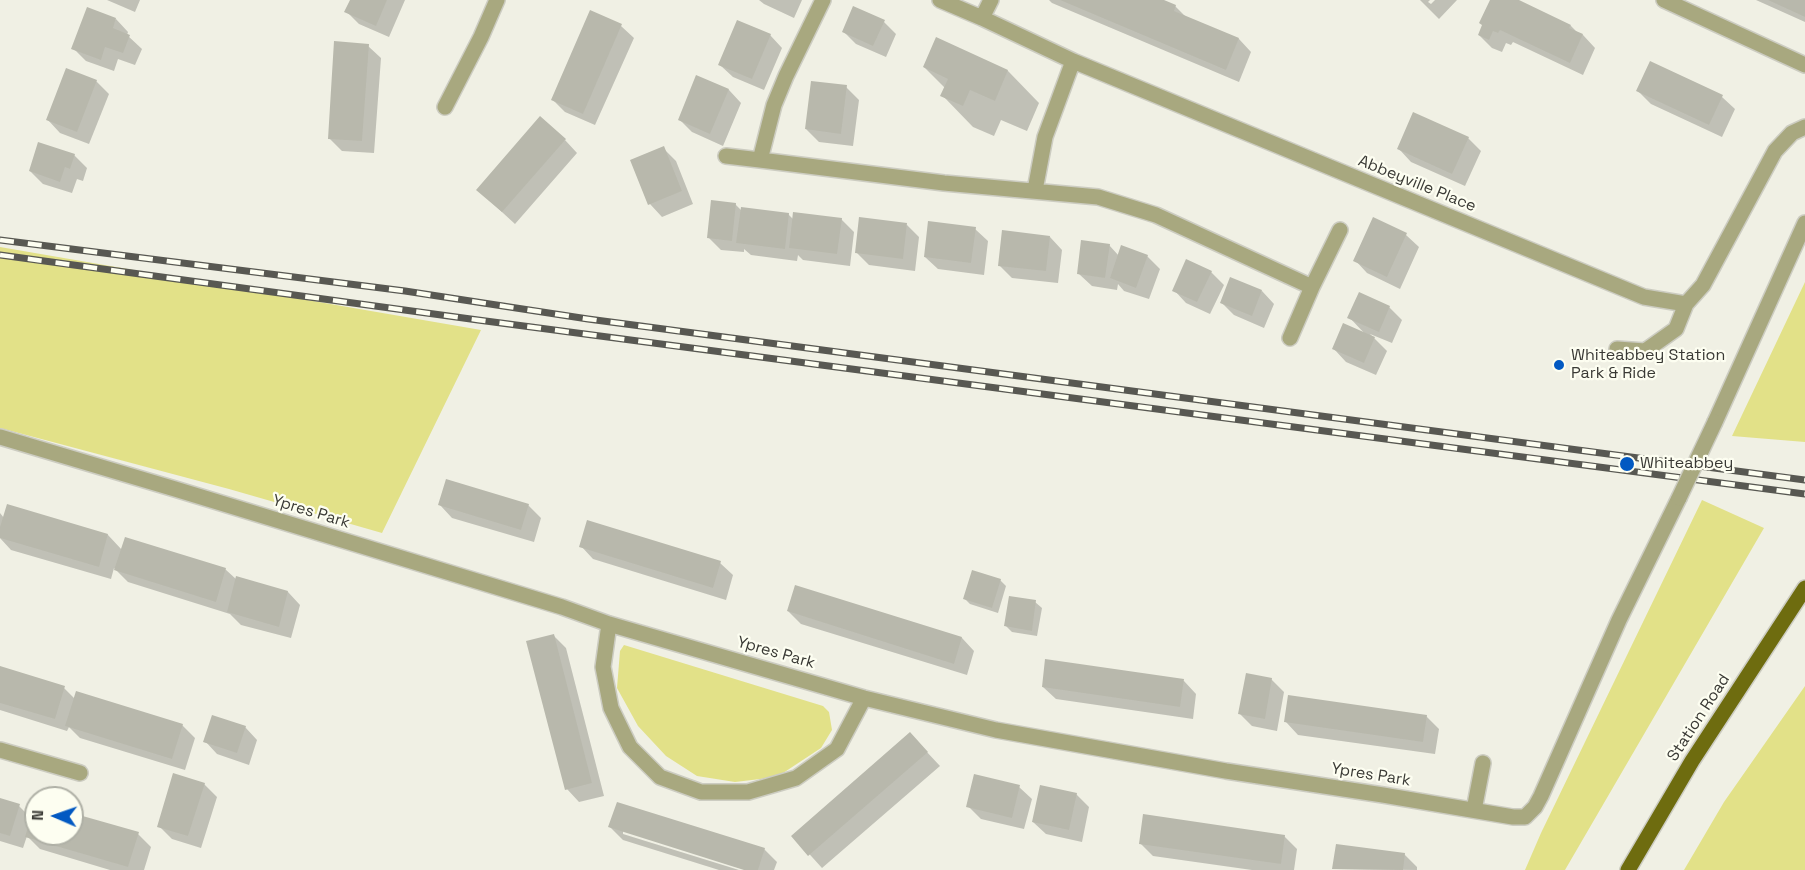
<!DOCTYPE html>
<style>
body{margin:0}
#map{position:relative;width:1805px;height:870px;overflow:hidden;background:#f0f0e4;font-family:"Space Grotesk",sans-serif}
canvas{display:block}
.north{position:absolute;left:24px;top:786px;width:60px;height:60px;box-sizing:border-box;background:#fdfef1;border:2px solid #afb0a6;border-radius:50%;rotate:272deg;font-size:16px;font-weight:700;line-height:24px;text-align:center;color:#3a3a35}
.north::after{content:'';display:block;margin:auto;width:21px;height:27px;background:#0259c2;clip-path:polygon(50% 0,100% 100%,50% 72%,0 100%)}
</style>
<div id="map">
<canvas width="1805" height="870"></canvas>
<div class="north">N</div>
</div>
<script>
const ctx = document.querySelector('canvas').getContext('2d');
ctx.lineJoin = 'round';
function paint(path, color) { ctx.fillStyle = color; ctx.fill(path, 'evenodd'); }
function strokePath(path, color, width, dash) { ctx.strokeStyle = color; ctx.lineWidth = width; ctx.lineCap = dash ? 'butt' : 'round'; ctx.setLineDash(dash || []); ctx.stroke(path); }
function write(font, color, halo, rows, align = 'center') {
  ctx.font = font + ' "Space Grotesk",sans-serif'; ctx.lineWidth = 4.5; ctx.setLineDash([]); ctx.textBaseline = 'middle'; ctx.strokeStyle = halo; ctx.fillStyle = color; for (const [text, x, y, turn = 0] of rows) {
    ctx.save(); ctx.translate(x, y); ctx.rotate((+turn || 0) * Math.PI / 180); ctx.textAlign = isNaN(turn) ? turn : align; if (halo) ctx.strokeText(text, 0, 0); ctx.fillText(text, 0, 0); ctx.restore();
  }
}
const green = new Path2D(`
 M0,247l481,83 -99,203 -153,-44 -229,-61z
 M1805,282v160l-73,-6z
 M1702,500l62,28 -199,342h-40l16,-37z
 M624,645l199,61 6,6 3,18 -11,18 -44,29 -42,5 -38,-6 -31,-20 -28,-30 -21,-38 3,-37z
 M1805,686v184h-121l40,-68z`);
const shadow = new Path2D(`
 M107,0h33l-5,12z
 M351,0h54l-16,37 -30,-13 -13,-13z
 M759,0h43l-8,18 -30,-14z
 M1049,0h111l15,6 11,11 53,22 12,13 -12,30 -187,-79z
 M1420,0h10l-2,2 3,2 4,-4h22l-18,19z
 M1492,0h24l55,26 7,7 5,2 12,13 -12,27 -70,-33 -2,3 -5,-2 -4,9 -10,-4 -13,-13z
 M1756,0h49v22z
 M116,19l12,13 -1,3 15,14 -7,16 -17,-6 -4,12 -28,-10 -13,-13z
 M884,22l12,12 -10,23 -30,-13 -13,-13z
 M621,26l13,12 -39,87 -30,-13 -12,-12z
 M770,35l12,13 -18,42 -31,-13 -13,-12z
 M937,39l71,32 31,32 -12,28 -26,-11 -7,16 -21,-9 -31,-32 3,-7 -21,-21z
 M368,46l13,12 -7,95 -32,-2 -13,-13z
 M697,77l32,13 12,13 -18,43 -31,-14 -13,-13z
 M96,81l13,13 -20,50 -29,-11 -12,-13z
 M846,87l13,13 -6,46 -34,-4 -13,-13z
 M1638,91l84,6 13,12 -13,28 -71,-33z
 M1468,138l13,13 -16,35 -54,-24 -12,-13z
 M565,140l12,13 -62,71 -37,-34z
 M663,148l13,13 17,43 -31,13 -12,-13z
 M74,155l13,13 -4,13 -6,-2 -5,14 -29,-9 -13,-13z
 M735,204l7,7 46,3 6,6 47,-1 13,13 -4,34 -47,-6 -5,-5 -1,6 -46,-6 -7,-6v3l-23,-2 -13,-13z
 M1373,219l33,16 13,12 -19,42 -33,-16 -12,-13z
 M907,225l12,12 -4,34 -46,-6 -12,-12z
 M975,229l13,12 -4,34 -46,-6 -13,-12z
 M1050,237l12,13 -4,33 -46,-5 -13,-13z
 M1109,245l10,11h28l13,13 -11,30 -25,-8 -6,-7 -1,6 -25,-4 -13,-12z
 M1211,272l13,13 -14,29 -24,-11 -12,-13z
 M1262,291l12,13 -10,24 -30,-13 -13,-13z
 M1389,307l13,13 -10,23 -22,-9 17,17 -11,24 -30,-13 -12,-13 32,-14 -17,-18z
 M440,505h88l13,13 -7,24 -82,-24z
 M0,513l4,5 104,17 14,15 103,19 12,11 51,12 12,13 -9,33 -50,-13 -11,-11 -102,-32 -14,-14 -3,11 -100,-29 -11,-12z
 M581,546l139,17 13,12 -7,25 -133,-41z
 M1000,580l6,6 -8,27 -28,-9 -6,-6z
 M1035,602l7,6 -5,28 -25,-4 -6,-6z
 M788,611l174,27 12,13 -7,24 -166,-51z
 M553,635l13,13 38,148 -25,6 -12,-13z
 M0,668l64,20 11,11 107,26 13,13 -10,32 -105,-32 -11,-11 -2,4 -67,-21z
 M1271,679l13,13 -7,39 -25,-5 -12,-12z
 M1184,681l12,13 -3,25 -137,-20 -13,-12z
 M1426,716l13,13 -4,25 -137,-19 -12,-13z
 M245,727l12,13 -8,25 -32,-11 -12,-13z
 M910,734l30,32 -118,102 -29,-32z
 M204,784l13,13 -16,51 -29,-9 -13,-13z
 M1019,787l13,12 -8,30 -43,-10 -13,-13z
 M1076,794l13,13 -7,35 -36,-8 -13,-12z
 M0,800l19,6 13,13 4,-13v28h36v-20l66,20 13,13 -7,23h-34l-70,-21 -13,-13 -4,12 -23,-7z
 M610,827l154,22 13,13 -3,8h-25l-126,-40v4l116,36h-20l-96,-30z
 M1284,836l13,13 -3,21h-42l-99,-14 -13,-13z
 M1404,854l13,13v3l-83,-1z`);
const building = new Path2D(`
 M350,0h37l-11,26 -32,-14z
 M1060,0h104l12,5 -2,6 65,27 -13,32z
 M1490,0h29l52,25 -2,3 14,6 -13,29 -70,-33 -2,3 -5,-2 -4,9 -11,-5 4,-10 -3,-2z
 M1768,0h37v17z
 M853,6l32,14 -12,26 -31,-14z
 M87,7l29,11 -3,10 17,7 -7,18 -18,-6 -4,13 -30,-11z
 M590,10l32,14 -39,90 -32,-14z
 M737,20l34,14 -19,45 -34,-14z
 M936,37l72,33 -13,31 -25,-11 -7,16 -23,-10 8,-17 -25,-12z
 M334,41l35,3 -7,97 -34,-2z
 M1650,61l73,34 -14,30 -73,-34z
 M66,68l31,12 -20,52 -31,-12z
 M696,75l33,14 -19,45 -32,-14z
 M811,81l36,4 -6,49 -36,-5z
 M1413,112l56,25 -17,37 -55,-25z
 M540,116l26,23 -64,73 -26,-22z
 M38,142l37,12 -5,15 -5,-2 -5,15 -31,-11z
 M664,146l18,45 -34,14 -18,-45z
 M711,200l25,3 -4,38 -25,-3z
 M741,207l48,6 -4,36 -49,-6z
 M793,212l49,6 -5,36 -48,-6z
 M859,217l48,6 -4,36 -48,-6z
 M1373,217l34,16 -20,44 -34,-16z
 M928,221l48,6 -5,36 -47,-6z
 M1002,230l48,6 -4,35 -48,-5z
 M1081,240l29,4 -5,34 -28,-4z
 M1121,245l27,10 -12,33 -26,-10z
 M1186,259l26,12 -15,31 -25,-11z
 M1230,277l32,13 -10,26 -32,-13z
 M1359,292l31,14 -11,26 -32,-14z
 M1343,323l32,14 -11,26 -32,-14z
 M446,479l83,25 -8,26 -83,-25z
 M7,504l101,30 -9,33 -99,-29v-11z
 M587,520l134,41 -8,27 -134,-41z
 M125,537l101,31 -10,34 -102,-32z
 M972,570l29,9 -9,29 -29,-9z
 M236,576l52,15 -9,36 -52,-15z
 M795,585l167,52 -8,27 -167,-53z
 M1009,596l27,4 -4,31 -28,-5z
 M554,634l38,149 -27,7 -39,-149z
 M1045,659l139,20 -4,28 -138,-20z
 M0,666l65,20 -10,33 -55,-16z
 M1246,673l26,5 -7,41 -27,-5z
 M76,691l107,33 -11,35 -107,-33z
 M1288,695l139,20 -4,27 -139,-20z
 M212,715l34,11 -9,27 -34,-11z
 M910,732l18,20 -120,104 -17,-20z
 M173,773l32,10 -17,53 -31,-9z
 M974,774l46,11 -8,33 -46,-11z
 M1040,785l37,8 -8,37 -37,-8z
 M0,798l20,6 -10,32 -10,-3z
 M35,802l1,32h36v-21l67,19 -11,35 -103,-30z
 M617,802l148,46 -7,22h-14l-136,-43z
 M1143,814l142,21 -4,29 -142,-20z
 M1336,844l69,9 -2,17 -71,-1z`);
const minor = new Path2D(`
 M823,0l-37,76 -12,29 -14,55 184,23 154,14 58,18 156,72
 M940,0l42,18 91,43 571,236 42,7 17,-19 72,-134 17,-18 13,-6
 M1664,0l141,65
 M982,18l9,-18
 M445,107l36,-70 16,-37
 M726,156l34,4
 M1035,190l10,-53 28,-76
 M1290,338l22,-51 28,-57
 M1617,349l28,2 31,-22 10,-25
 M1715,422l90,-199
 M0,437l175,52 387,118 47,17 255,74 132,32 230,41 157,24 130,22h12l10,-10 6,-11 78,-176 60,-122
 M609,624l-6,43 8,41 19,39 30,30 41,15h47l48,-14 41,-29 27,-51
 M0,750l80,23
 M1474,810l9,-47`);
const major = new Path2D(`
 M1628,870l64,-109 113,-173`);
const rail = new Path2D(`
 M0,240l405,51 183,28 1217,161
 M0,255l478,65 1327,174`);
const minorBridge = new Path2D(`
 M1679,498l36,-76`);
const markers = [
 [1559,365,6,"#0259c2"],
 [1627,464,8,"#0259c2"]
];
const streetNames = [
 ["Abbeyville Place",1417,184,22],
 ["Ypres Park",311,512,17],
 ["Ypres Park",776,653,16],
 ["Station Road",1699,718,-57],
 ["Ypres Park",1371,775,9]
];
const poiNames = [
 ["Whiteabbey Station",1571,356],
 ["Park & Ride",1571,374],
 ["Whiteabbey",1640,464]
];
paint(green, '#e2e188');
paint(shadow, '#0003');
paint(building, '#b8b8ac');
strokePath(minor, '#ccccc1', 18);
strokePath(major, '#ccccc1', 18);
strokePath(minor, '#a8a87f', 15);
strokePath(major, '#6e6c0f', 15);
strokePath(rail, '#585852', 7);
strokePath(rail, '#fdfef1', 4.5, [14]);
strokePath(minorBridge, '#ccccc1', 18, []);
strokePath(minorBridge, '#a8a87f', 15);
for (const [x, y, r, color] of markers) { const dot = new Path2D(); dot.arc(x, y, r, 0, 2 * Math.PI); ctx.fillStyle = color; ctx.fill(dot); strokePath(dot, '#fdfef1', 2); }
write('16px', '#3a3a35', '#fdfef1', streetNames);
write('16px', '#3a3a35', '#fdfef1', poiNames, 'left');
</script>
